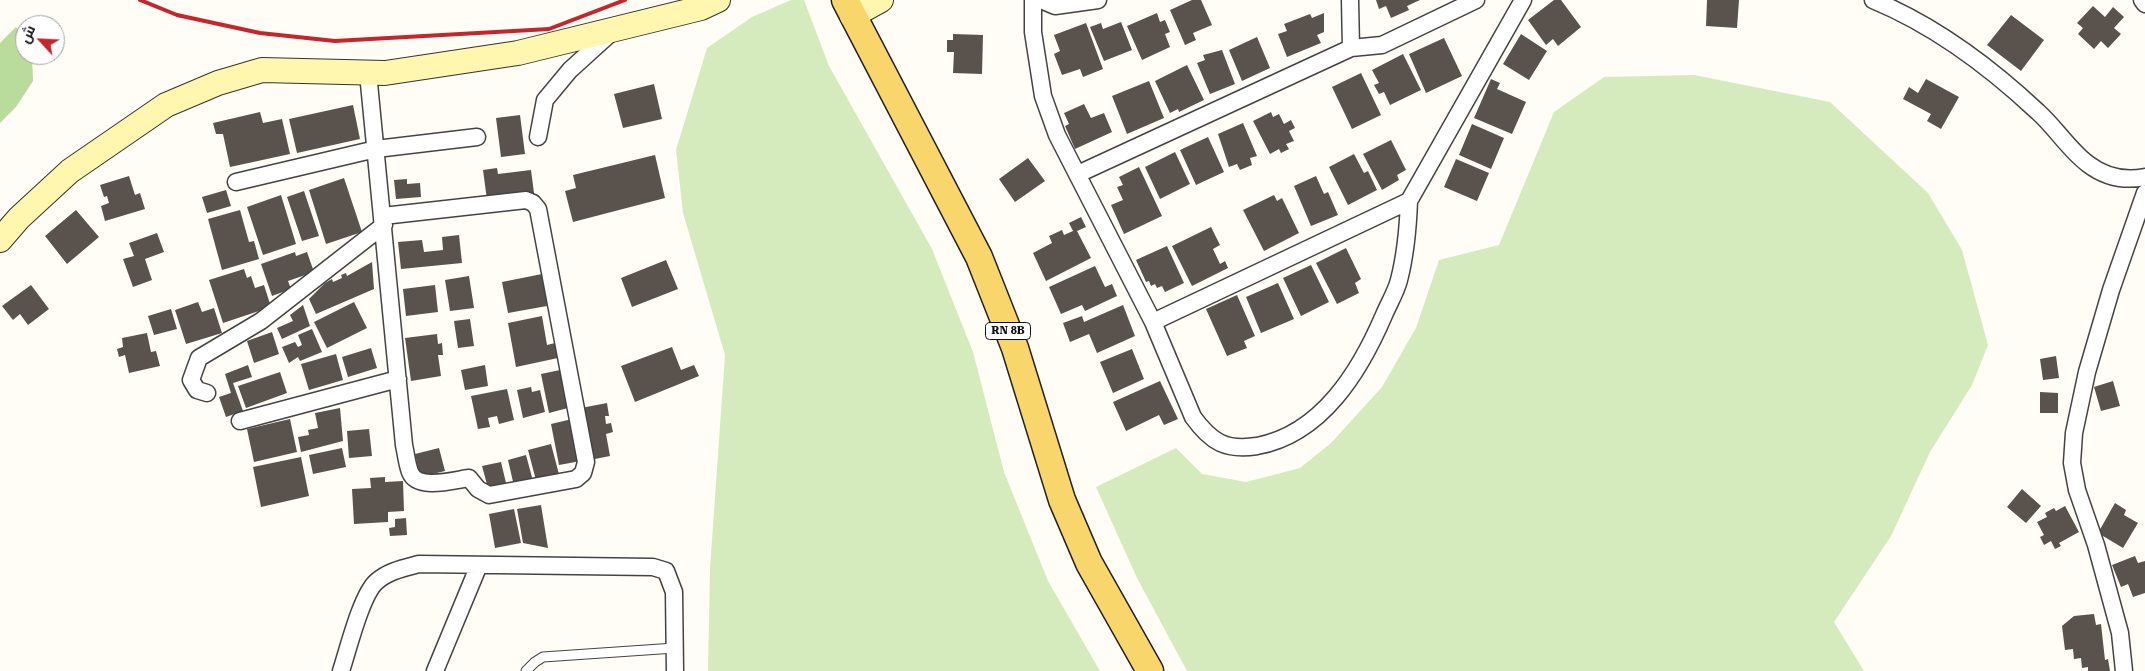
<!DOCTYPE html>
<meta charset="utf-8">
<style>
body{margin:0}
#map{position:relative;width:2145px;height:671px;overflow:hidden;background:#fffdf5;font-family:"Roboto Serif",Cairo,serif}
canvas{display:block}
.north{position:absolute;left:15px;top:15px;width:50px;height:50px;box-sizing:border-box;background:#fff;border:1px solid #a0a0a0;border-radius:50%;rotate:295deg;font-size:14px;font-weight:700;line-height:20px;text-align:center;color:#111}
.north::after{content:'';display:block;margin:auto;width:18px;height:22px;background:#c4262e;clip-path:polygon(50% 0,100% 100%,50% 72%,0 100%)}
</style>
<div id="map">
<canvas width="2145" height="671"></canvas>
<div class="north">ش</div>
</div>
<script>
const ctx = document.querySelector('canvas').getContext('2d');
ctx.lineJoin = 'round';
function paint(path, color) { ctx.fillStyle = color; ctx.fill(path, 'evenodd'); }
function strokePath(path, color, width, dash) { ctx.strokeStyle = color; ctx.lineWidth = width; ctx.lineCap = dash ? 'butt' : 'round'; ctx.setLineDash(dash || []); ctx.stroke(path); }
function write(font, color, halo, rows, align = 'center') {
  ctx.font = font + ' "Roboto Serif",serif'; ctx.lineWidth = 5; ctx.setLineDash([]); ctx.textBaseline = 'middle'; ctx.strokeStyle = halo; ctx.fillStyle = color; for (const [text, x, y, turn = 0] of rows) {
    ctx.save(); ctx.translate(x, y); ctx.rotate((+turn || 0) * Math.PI / 180); ctx.textAlign = isNaN(turn) ? turn : align; if (halo) ctx.strokeText(text, 0, 0); ctx.fillText(text, 0, 0); ctx.restore();
  }
}
const green = new Path2D(`
 M791,0h13l25,66 103,183 41,103 31,120 44,109 52,90h-392l2,-103 15,-213 -42,-142 -7,-63 31,-102 45,-31z
 M1694,75l136,27 98,91 34,57 26,95 -16,40 -42,67 -39,84 -57,86 30,49h-677l-50,-93 -41,-91 80,-39 26,26 44,8 54,-14 31,-25 51,-56 34,-59 23,-68 60,-15 55,-133 50,-35z`);
const forest = new Path2D(`
 M16,27l9,10v18h7l1,26 -17,26 -16,16v-80z`);
const building = new Path2D(`
 M1192,0h9l11,25 -19,8 3,7 -11,5 -15,-35z
 M1376,0h44l-13,6 2,4 -18,8 -5,-12 -7,3z
 M1554,0h7l20,27 -23,19 -5,-7 -7,6 -18,-25z
 M1707,0h32l-2,28 -31,-2z
 M2093,6l12,11 8,-10 11,10 -10,11 7,6 -13,14 -7,-7 -7,8 -16,-15 5,-6 -6,-5z
 M1157,13l3,9 5,-2 5,12 -5,2 5,13 -28,13 -15,-34z
 M1324,13v19l-7,3 4,8 -34,14 -9,-23 9,-3 -3,-7 26,-10 2,4z
 M2011,15l33,25 -23,31 -34,-26z
 M1121,22l11,28 -28,11 -14,-34 11,-4 2,6z
 M1086,23l17,46 -20,8 -3,-8 -18,6 -8,-21 6,-3 -6,-16z
 M953,34l30,1 -1,39 -29,-1 1,-21h-7v-12h6z
 M1521,34l26,17 -18,29 -26,-16z
 M1257,37l13,31 -28,13 -13,-31z
 M1444,38l18,38 -36,17 -17,-39z
 M1222,50l13,34 -25,10 -13,-31 8,-3 -2,-5z
 M1403,54l18,36 -31,15 -6,-13 -5,2 -5,-9 5,-2 -7,-13z
 M1187,65l17,35 -25,12 -1,-3 -8,4 -15,-32z
 M1361,73l20,42 -29,14 -20,-42z
 M1491,79l9,4 -3,6 29,13 -14,32 -38,-16z
 M1926,79l33,18 -18,32 -14,-8 4,-7 -28,-15 6,-12 9,6z
 M1149,81l15,37 -37,16 -15,-38z
 M654,84l8,35 -39,9 -9,-34z
 M1084,104l7,14 13,-5 8,19 -37,17 -10,-23 4,-2 -5,-11z
 M353,105l7,34 -63,14 -8,-34z
 M260,112l3,11 19,-4 8,35 -60,13 -7,-33h-7l-3,-11z
 M1271,112l2,5 6,-3 5,10 7,-4 4,8 -6,3 5,10 -8,3 3,5 -8,4 -2,-4 -9,5 -17,-33z
 M520,115l5,39 -24,3 -5,-39z
 M1243,123l14,33 -7,2 2,7 -12,5 -3,-6 -8,3 -11,-33z
 M1472,124l32,14 -13,31 -32,-14z
 M1208,137l16,35 -28,13 -16,-35z
 M1391,140l15,30 -9,5 2,5 -17,10 -19,-36z
 M1175,152l15,32 -30,15 -15,-32z
 M1354,154l10,19 4,-2 9,19 -29,15 -19,-38z
 M655,155l10,43 -92,24 -8,-31 11,-3 -3,-13z
 M1028,158l17,23 -30,21 -16,-23z
 M1456,159l33,14 -12,28 -33,-14z
 M1139,167l23,49 -38,18 -13,-29 12,-5 -6,-13 6,-2 -4,-8z
 M497,168l1,6 33,-4 3,23 -47,7 -4,-30z
 M129,176l6,19 5,-2 5,16 -40,12 -4,-15 8,-3 -2,-7 -3,1 -4,-12z
 M1316,176l8,18 4,-2 10,23 -27,11 -17,-40z
 M344,178l18,54 -36,12 -17,-54z
 M407,179v5l13,-1 1,14 -25,2 -2,-19z
 M226,190l5,16 -24,7 -5,-16z
 M304,191l15,45 -17,5 -15,-44z
 M281,195l15,49 -33,11 -16,-48z
 M1274,195l3,6 5,-3 17,35 -35,18 -21,-41z
 M76,210l23,27 -32,27 -22,-28z
 M240,210l9,32 5,-1 5,18 -37,11 -14,-51z
 M1081,217l5,10 -9,4 14,27 -45,23 -13,-28 19,-10 -3,-7 13,-6 2,5 9,-4 -4,-8z
 M1211,227l9,18 -7,4 7,15 5,-3 3,7 -36,18 -20,-40z
 M157,233l7,19 -19,7 7,21 -19,7 -10,-28 11,-3 -5,-13z
 M459,235l3,28 -61,6 -3,-27 24,-2 2,12 19,-2 -1,-13z
 M1167,246l17,37 -19,9 -3,-6 -5,2 -2,-4 -4,2 -2,-5 -3,1 -10,-22z
 M1346,248l15,31 -6,4 4,10 -22,11 -21,-41z
 M295,252l1,4 11,-4 7,20 -26,9 3,8 -19,7 -11,-32z
 M666,260l12,29 -46,18 -11,-29z
 M372,262l2,27 -58,25 -7,-15 16,-16 7,-4 1,3 9,-4 -1,-3 5,-2 1,3z
 M1311,265l18,37 -28,14 -18,-38z
 M1095,266l10,21 7,-3 5,12 -32,15 -3,-6 -21,9 -12,-27z
 M244,269l3,9 4,-2 4,12 9,-3 7,22 -48,16 -14,-43z
 M542,274l5,32 -39,7 -6,-31z
 M469,276l5,32 -24,3 -5,-31z
 M1278,283l16,36 -33,14 -15,-36z
 M31,285l18,24 -21,16 -8,-11 -7,6 -11,-14z
 M435,285l3,27 -32,4 -3,-27z
 M1237,295l18,41 -11,5 3,7 -20,8 -21,-47z
 M198,302l4,10 12,-4 8,25 -36,11 -11,-34z
 M354,302l13,26 -40,20 -13,-26z
 M303,305l7,21 -28,13 -5,-11 16,-7 -3,-6z
 M1123,305l12,31 -38,17 -8,-19 -19,8 -7,-19 19,-7 2,6z
 M171,309l6,20 -23,6 -6,-19z
 M542,316l5,29 8,-2 3,15 -42,9 -8,-44z
 M470,319l4,27 -16,2 -4,-27z
 M312,329l10,23 -22,9 -2,-4 -9,6 -7,-16 13,-5 3,5 4,-2 -4,-10z
 M272,332l7,22 -25,9 -7,-22z
 M147,333l4,19 5,-1 4,15 -31,7 -4,-18 -6,2 -2,-8 6,-2 -1,-9z
 M437,334l1,10 4,-1 1,12h-5l3,21 -30,5 -6,-43z
 M672,347l9,23 13,-5 5,11 -64,26 -14,-36z
 M371,348l6,20 -29,9 -6,-20z
 M1132,349l12,30 -31,14 -13,-31z
 M336,354l7,26 -34,10 -8,-26z
 M2056,356l3,22 -16,2 -3,-21z
 M248,365l4,12 -19,6 10,28 -17,6 -7,-20 12,-4 -6,-19z
 M485,365l3,21 -23,4 -4,-20z
 M560,370l8,38 -19,5 -8,-39z
 M280,372l7,21 -41,15 -8,-22z
 M1160,381l18,38 -14,6 -5,-10 -33,16 -13,-29z
 M2113,381l7,25 -19,5 -7,-24z
 M531,387l1,5 8,-2 5,22 -22,6 -6,-28z
 M507,389l7,31 -15,4 -2,-8 -9,2 2,9 -12,2 -7,-33z
 M2040,392l18,1v20h-18z
 M607,403l2,13h-4l1,8 5,-1 2,9 -7,2 4,22 -20,4 -9,-52z
 M340,408l3,33 -42,11 -3,-15 11,-2 -1,-5 10,-2 -3,-15z
 M290,419l7,33 -43,10 -7,-33z
 M572,419l9,42 -22,4 -8,-41z
 M369,429l3,27 -23,2 -2,-27z
 M551,444l9,34 -23,6 -9,-34z
 M342,448l4,19 -33,7 -4,-19z
 M439,448l6,23 -25,6 -5,-23z
 M526,455l7,26 -19,5 -6,-26z
 M301,457l8,39 -48,11 -8,-40z
 M501,462l5,21 -18,5 -6,-22z
 M385,477v5l18,-1 1,30 -16,1v10l-34,2 -2,-35 19,-1 -1,-10z
 M2022,489l19,17 -15,17 -19,-16z
 M2115,503l11,7 -2,5 14,8 -15,25 -25,-15z
 M541,505l7,43 -25,-5 -6,-34z
 M2065,506l14,26 -20,11 2,3 -6,3 -4,-8 -7,4 -4,-8 4,-2 -7,-13 10,-5 -2,-4 9,-5 2,3z
 M514,509l7,34 -26,5 -6,-34z
 M406,518l1,17 -17,1 -1,-8 6,-1v-8z
 M2135,556l3,7 7,-2v32l-12,4 -5,-13 -7,3 -9,-22z
 M2094,614l2,11 5,-1 4,36 3,-1 2,12h-22v-4l-6,1 -1,-10 -7,1 -1,-10 -8,1 -3,-24 12,-10z`);
const lane = new Path2D(`
 M526,671l9,-9 8,-5 132,-9`);
const street = new Path2D(`
 M1033,0v32l10,64 14,39 96,187 40,95c18,25 33,34 64,29 65,-12 103,-75 127,-131 5,-12 12,-23 15,-35 7,-27 9,-52 10,-79
 M1041,0l14,6 43,-6
 M1350,0l1,48
 M1873,0c63,26 116,66 165,112 18,16 31,38 50,52 17,13 37,17 57,13
 M2142,0l3,4
 M368,73l36,372c2,9 3,19 6,27 7,19 44,8 59,6l9,11 11,6 87,-16 7,-6 3,-11 -48,-253 -5,-6 -7,-3 -143,16
 M538,137l7,-37 25,-30 43,-39
 M1078,174l273,-126 31,-3 94,-45
 M236,182l140,-33 101,-12
 M1153,322l256,-121 114,-201
 M207,393l-10,-3 -6,-10 8,-22 62,-37 123,-96
 M240,421l158,-42
 M341,671c7,-21 20,-75 35,-89 12,-11 28,-14 43,-18l234,3 13,4 8,21 1,79
 M435,671l44,-106
 M2124,671l-4,-38 -24,-88 -19,-55 -5,-27 2,-30 13,-61 24,-82 34,-97`);
const secondary = new Path2D(`
 M852,16l29,-16
 M0,240l19,-22 51,-47 96,-66 52,-22 44,-13 123,3 133,-20 183,-45 17,-8`);
const primary = new Path2D(`
 M845,0l134,257 36,91 47,152 27,63 61,108`);
const rail = new Path2D(`
 M140,0l37,15 83,18 75,8 214,-12 76,-29`);
const shields = [
 [1008,331,45]
];
const shieldNames = [
 ["RN 8B",1008,331]
];
paint(green, '#d5ebbd');
paint(forest, '#b9dc9c');
paint(building, '#5a524d');
strokePath(lane, '#444', 11);
strokePath(street, '#444', 19);
strokePath(secondary, '#333', 26);
strokePath(primary, '#222', 29);
strokePath(lane, '#fff', 9);
strokePath(street, '#fff', 16);
strokePath(secondary, '#fff6b0', 24);
strokePath(primary, '#f9d66b', 26);
strokePath(rail, '#c4262e', 4);
for (const [x, y, w] of shields) { const box = new Path2D(); box.roundRect(x - w / 2, y - 8.5, w, 17, 4); ctx.fillStyle = '#fff'; ctx.fill(box); strokePath(box, '#111', 1); }
write('bold 11px', '#111', null, shieldNames);
</script>
